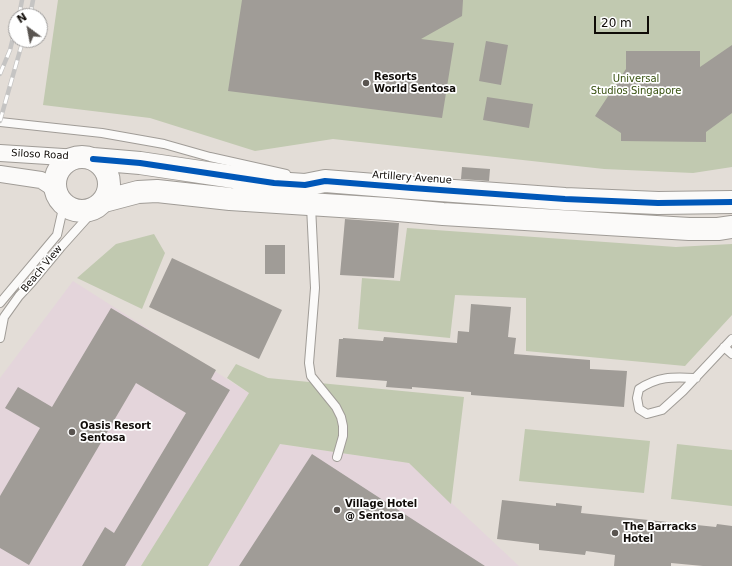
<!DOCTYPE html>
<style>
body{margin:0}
#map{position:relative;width:732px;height:566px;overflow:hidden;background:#e3ddd7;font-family:"DejaVu Sans",sans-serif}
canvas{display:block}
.north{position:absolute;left:8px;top:8px;width:40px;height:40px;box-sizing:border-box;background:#fff;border:1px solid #9f9d9c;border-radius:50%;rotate:328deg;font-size:11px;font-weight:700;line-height:16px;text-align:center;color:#0f0b07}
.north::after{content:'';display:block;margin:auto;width:14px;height:18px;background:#595450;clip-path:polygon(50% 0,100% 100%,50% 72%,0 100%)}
.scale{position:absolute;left:594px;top:16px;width:55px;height:18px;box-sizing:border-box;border:2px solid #0f0b07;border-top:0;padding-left:5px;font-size:12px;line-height:14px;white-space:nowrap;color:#0f0b07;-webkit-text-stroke:3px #fff;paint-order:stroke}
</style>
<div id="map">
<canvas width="732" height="566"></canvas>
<div class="north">N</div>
<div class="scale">20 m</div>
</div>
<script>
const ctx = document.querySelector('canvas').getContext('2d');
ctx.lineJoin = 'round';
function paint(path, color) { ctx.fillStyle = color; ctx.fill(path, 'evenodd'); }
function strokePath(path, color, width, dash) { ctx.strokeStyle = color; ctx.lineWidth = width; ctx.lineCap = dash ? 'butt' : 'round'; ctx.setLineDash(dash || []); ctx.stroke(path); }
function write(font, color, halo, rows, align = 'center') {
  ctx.font = font + ' "DejaVu Sans",sans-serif'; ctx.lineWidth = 3.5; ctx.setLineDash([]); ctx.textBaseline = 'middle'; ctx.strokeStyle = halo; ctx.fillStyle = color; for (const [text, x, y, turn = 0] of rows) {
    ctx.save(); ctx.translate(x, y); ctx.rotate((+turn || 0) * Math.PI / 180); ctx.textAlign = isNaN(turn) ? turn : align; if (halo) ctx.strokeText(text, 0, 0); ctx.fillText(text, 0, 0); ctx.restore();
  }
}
const commercial = new Path2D(`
 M73,281l176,112 -108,173h-141v-188z
 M279,444l130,19 110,103h-315z`);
const green = new Path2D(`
 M58,0h674v167l-39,6 -89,-4 -271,-30 -78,12 -105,-33 -107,-13z
 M407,228l269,19 56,-3v71l-47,51 -159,-15v-53l-71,-3 -5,43 -92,-9 4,-51 38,3z
 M154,234l11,19 -23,56 -65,-31 39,-34z
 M236,364l32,14 196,19 -13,107 -42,-41 -129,-19 -72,122h-67l108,-173 -22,-15z
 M525,429l125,12 -6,52 -125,-12z
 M677,444l55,6v56l-61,-7z`);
const building = new Path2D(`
 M242,0h221l-1,16 -41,23 33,4 -12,75 -214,-27z
 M486,41l22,4 -7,40 -22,-4z
 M732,45v68l-26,19v10l-85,-1v-8l-26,-17 31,-47v-18h74v16z
 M487,97l46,7 -4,24 -46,-8z
 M462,167l28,2 -1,12 -28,-2z
 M345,219l54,4 -5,55 -54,-3z
 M265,245h20v29h-20z
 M172,258l110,52 -23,49 -110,-52z
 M471,304l40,3 -3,30 8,1 -2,16 76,6v9l37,2 -3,36 -153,-12v-3l-59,-5v2l-26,-2 1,-6 -51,-4 3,-38h4v-1l40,3 1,-4 73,6 1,-12 11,1z
 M111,308l105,62 -5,9 19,11 -105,176h-43l23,-39 9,6 72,-120 -50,-30 -107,182 -29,-17v-52l40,-68 -35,-20 13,-21 34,20z
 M312,454l97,63 76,49h-246z
 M502,500l54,6v-3l26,3 -1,7 135,14 1,-3 15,2v40h-29l-32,-3v3h-57l1,-11 -29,-4 -1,4 -46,-5v-6l-42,-5z`);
const lane = new Path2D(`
 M0,122l102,11 62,11 46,13 76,17
 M311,206l4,82 -6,75 2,13 25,31 5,10 2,9v10l-6,21
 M0,303l57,-68 7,-31
 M0,338l4,-21 15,-21 13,-14 29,-35 35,-39
 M724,347l8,7
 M696,378c-24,-1 -37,-2 -57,11l-2,9 2,11 8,5 15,-4 21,-19 49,-52`);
const street = new Path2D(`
 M0,153l79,5
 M0,174l41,6 14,9`);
const secondary = new Path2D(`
 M55 184a27 27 0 1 1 54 0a27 27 0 1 1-54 0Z
 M93,159l47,4 134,20 31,2 20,-4 87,7 153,11 93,4 74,-1
 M104,201l34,-9 19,-1 73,8 157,10 56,5 246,15h29l14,-2`);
const rail = new Path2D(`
 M19,16l3,-16
 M30,16l3,-16
 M0,74l10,-24 6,-24
 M0,121l23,-81`);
const cycleway = new Path2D(`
 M93,159l47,4 134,20 31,2 20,-4 87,7 153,11 93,4 74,-1`);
const markers = [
 [366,83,4,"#595450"],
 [72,432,4,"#595450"],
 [337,510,4,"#595450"],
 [615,533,4,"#595450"]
];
const poiNames = [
 ["Resorts",374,77],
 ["World Sentosa",374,89],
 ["Oasis Resort",80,426],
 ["Sentosa",80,438],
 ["Village Hotel",345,504],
 ["@ Sentosa",345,516],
 ["The Barracks",623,527],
 ["Hotel",623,539]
];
const parkNames = [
 ["Universal",636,79],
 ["Studios Singapore",636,91]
];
const streetNames = [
 ["Siloso Road",40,155,3],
 ["Artillery Avenue",412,178,4],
 ["Beach View",42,269,-50]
];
paint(commercial, '#e4d5db');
paint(green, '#c1c9b0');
paint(building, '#a09c97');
strokePath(lane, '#a09c97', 10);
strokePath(street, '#a09c97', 18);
strokePath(secondary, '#a09c97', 24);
strokePath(lane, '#fbfaf9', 8);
strokePath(street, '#fbfaf9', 16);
strokePath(secondary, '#fbfaf9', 22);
strokePath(rail, '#c5c4c3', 4.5);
strokePath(rail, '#fff', 3, [9]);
strokePath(cycleway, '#0057b8', 6);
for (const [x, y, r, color] of markers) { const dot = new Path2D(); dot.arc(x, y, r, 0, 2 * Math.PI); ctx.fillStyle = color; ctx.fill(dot); strokePath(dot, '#fff', 1.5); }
write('bold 10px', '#0f0b07', '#fff', poiNames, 'left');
write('10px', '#354e0d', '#fff', parkNames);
write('10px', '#0f0b07', '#fff', streetNames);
</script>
